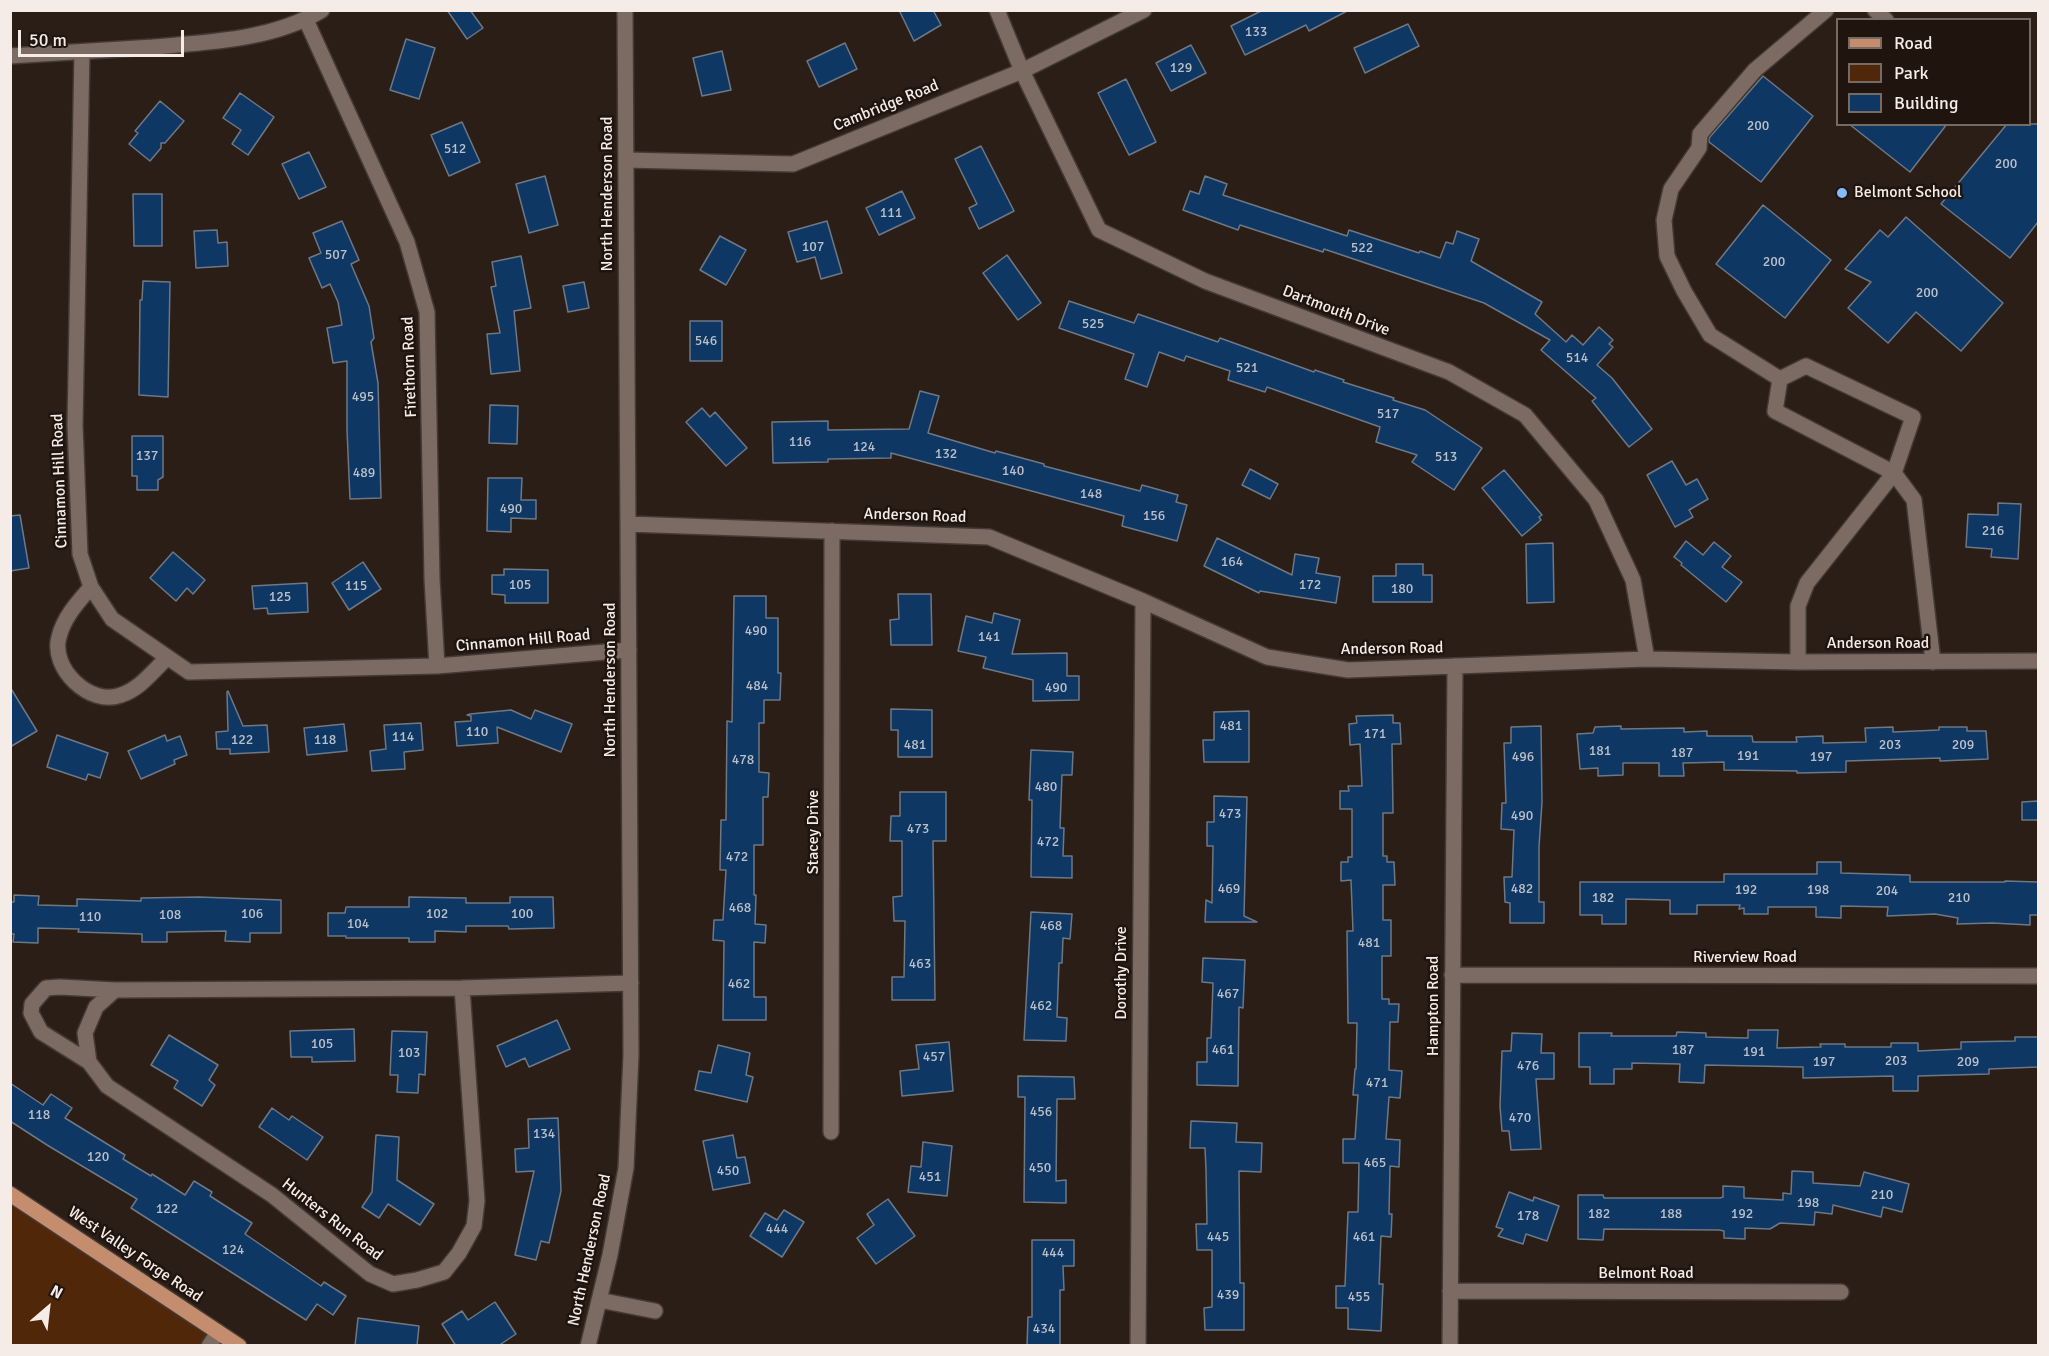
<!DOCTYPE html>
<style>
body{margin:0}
#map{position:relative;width:2049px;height:1356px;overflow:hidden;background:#2a1e17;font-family:Signika,sans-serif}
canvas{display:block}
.frame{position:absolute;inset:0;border:12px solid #f5ece8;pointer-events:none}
.legend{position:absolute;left:1836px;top:18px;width:195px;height:108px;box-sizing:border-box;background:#20150e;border:2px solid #756b65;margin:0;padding:8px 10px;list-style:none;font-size:18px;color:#f5ece8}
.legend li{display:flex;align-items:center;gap:12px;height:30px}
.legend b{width:30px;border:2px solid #756b65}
.north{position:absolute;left:18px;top:1278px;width:60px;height:60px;-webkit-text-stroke:4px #20150e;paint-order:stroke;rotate:28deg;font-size:16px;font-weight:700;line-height:24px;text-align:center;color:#f5ece8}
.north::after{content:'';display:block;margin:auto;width:21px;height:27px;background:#f5ece8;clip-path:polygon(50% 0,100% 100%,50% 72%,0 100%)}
.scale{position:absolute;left:18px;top:30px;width:166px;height:27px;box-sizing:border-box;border:3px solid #f5ece8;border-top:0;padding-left:8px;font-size:18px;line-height:21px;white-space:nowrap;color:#f5ece8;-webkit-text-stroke:4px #20150e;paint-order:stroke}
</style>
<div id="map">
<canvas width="2049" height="1356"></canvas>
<div class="frame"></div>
<ul class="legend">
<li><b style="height:8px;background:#c38d6e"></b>Road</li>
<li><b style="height:16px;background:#512709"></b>Park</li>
<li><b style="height:16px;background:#0e3764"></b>Building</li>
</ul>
<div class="north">N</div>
<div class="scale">50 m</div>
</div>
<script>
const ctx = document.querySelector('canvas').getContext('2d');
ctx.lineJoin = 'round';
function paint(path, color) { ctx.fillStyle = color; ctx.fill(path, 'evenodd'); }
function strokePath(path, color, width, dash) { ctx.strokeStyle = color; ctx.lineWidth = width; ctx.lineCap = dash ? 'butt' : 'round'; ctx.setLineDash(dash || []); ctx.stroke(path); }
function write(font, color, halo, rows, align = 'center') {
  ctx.font = font + ' Signika,sans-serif'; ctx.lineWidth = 5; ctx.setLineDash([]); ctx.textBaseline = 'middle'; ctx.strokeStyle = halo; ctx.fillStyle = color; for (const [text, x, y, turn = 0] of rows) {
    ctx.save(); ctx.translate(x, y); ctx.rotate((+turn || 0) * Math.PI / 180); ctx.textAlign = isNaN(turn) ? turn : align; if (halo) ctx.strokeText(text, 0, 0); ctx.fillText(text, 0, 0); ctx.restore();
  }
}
const green = new Path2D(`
 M10,1194l229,151h-228z`);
const building = new Path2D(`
 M447,10h23l13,18 -16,11z
 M899,10h34l8,15 -27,16z
 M1263,10h86l-40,21 -3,-6 -61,30 -14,-29z
 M1408,24l11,22 -54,27 -11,-25z
 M406,39l29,9 -16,51 -29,-9z
 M845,43l12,26 -38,18 -12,-26z
 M1191,45l15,28 -35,18 -15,-28z
 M722,51l9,39 -29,6 -9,-38z
 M1763,76l50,40 -52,66 -52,-40v-4z
 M1126,79l30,63 -27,13 -31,-62z
 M240,93l34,24 -26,38 -16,-11 9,-14 -18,-12z
 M160,101l24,20 -19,22h-4v5l-11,13 -21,-17 9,-11 -3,-2z
 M462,122l18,40 -31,14 -18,-41z
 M1849,124h98l-37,48z
 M2007,124h31v98l-28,36 -69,-54z
 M981,146l33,65 -35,18 -10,-21 8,-4 -22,-45z
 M309,152l17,35 -27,12 -17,-35z
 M545,176l13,49 -29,8 -13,-49z
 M1205,176l22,8 -4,11 124,41 2,-6 70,23 1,-2 20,7 6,-16 7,2 4,-13 22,8 -8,22 71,41 -7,12 31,28 6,-7 11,10 16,-18 14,13 -4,4 4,3 -16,18 15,13 40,51 -23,18 -37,-46 4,-3 -55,-48 9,-10 -66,-37 -160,-54 -1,3 -83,-27 -2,5 -55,-20 7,-19 9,3z
 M902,191l13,27 -36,17 -13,-27z
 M133,194h29v52h-28z
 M1763,205l68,55 -46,58 -69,-54z
 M1906,217l97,86 -42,48 -45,-39 -28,31 -40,-35 23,-26 -26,-13 35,-39 8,7z
 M342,221l17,39 -8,4 18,42 5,32 -3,4 7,41 3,115 -31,1 -3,-69v-69l-14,2 -6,-35 15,-3 -4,-23 -8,-18 -8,4 -13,-30 12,-5 -8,-20z
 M827,221l15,52 -21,6 -6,-22 -18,5 -9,-30z
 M217,230l1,13 9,-1 1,24 -32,2 -2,-37z
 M720,236l26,14 -20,35 -26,-15z
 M1007,255l34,48 -23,17 -35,-47z
 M521,256l10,52 -17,3 6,60 -29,3 -4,-40 13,-1 -9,-46 5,-1 -4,-24z
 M143,281l27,1 -2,115 -29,-2 1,-95h2z
 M584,282l5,26 -21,4 -5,-26z
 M1069,301l65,22 4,-9 80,28 2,-4 94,34 1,-2 29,10 -1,2 51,16 -1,2 32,10 57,38 -28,42 -42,-28 5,-7 -41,-13 4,-15 -113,-40 -2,5 -37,-12 2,-9 -44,-15 -2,5 -25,-9 -12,35 -22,-8 9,-25 -75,-26z
 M690,321h32v40h-32z
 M920,391l19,5 -11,37 67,20 1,-2 48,13v2l96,25 2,-6 36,10 -2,7 11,3 -10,36 -55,-15 2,-10 -233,-63v5l-63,1v3l-55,1 -1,-41 56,-1v9l81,-1z
 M490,405l28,1 -1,38 -28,-1z
 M702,408l8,9 5,-5 32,36 -21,18 -40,-44z
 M132,436h31v41l-5,3v10h-21v-14h-5z
 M1672,461l14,24 11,-6 11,20 -19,11 4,7 -18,10 -28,-52z
 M1250,469l28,15 -8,15 -28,-14z
 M1504,470l38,45 -3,2 2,3 -19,16 -40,-48z
 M488,478h34l-1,22h15v19l-25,-1v14l-24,-1z
 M1998,503l23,1 -3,55 -27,-2 1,-8 -26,-2 2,-33 30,1z
 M20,515l9,53 -19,3v-55z
 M1217,538l75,37 3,-21 24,4 -3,15 24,4 -4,26 -76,-12 -1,2 -55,-27z
 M1686,541l17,14 11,-13 17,14 -9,11 20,15 -16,20 -45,-37 1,-2 -8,-6z
 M1553,543l1,59 -27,1 -1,-59z
 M173,552l32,28 -12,14 -6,-6 -11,13 -26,-23z
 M363,562l18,27 -32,21 -17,-27z
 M1396,564h27v11h9v27h-59v-26h23z
 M504,569l44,1v33h-43v-8l-13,-1v-19h12z
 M307,583l1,29 -40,2 -1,-6 -13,1 -2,-23z
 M898,594h33l1,51h-41l-1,-25 9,-1z
 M734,596h32v22h12v55h3l-1,27h-16v23h-5v49l10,1 -1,24h-5v48h-9v50h2l-1,29 11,1 -1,18 -11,-1v55h12v23h-43l1,-79 -11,-1 1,-20h9l3,-50h-6l1,-50h5l1,-99 5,1z
 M994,613l26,7 -8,34 55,-1v23h12v24l-46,1v-21l-50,-12 3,-11 -28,-6 8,-35 26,7z
 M10,687l27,44 -27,16z
 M228,691l15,35 24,-1 2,27 -39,2v-5h-13l-1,-17 12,-1 -1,-39z
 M891,709l41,1v47h-34v-27h-7z
 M511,710l20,9 4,-9 37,14 -11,28 -64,-25 1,16 -41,3 -2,-24 16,-1v-5l-4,-1 3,-1z
 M1249,711v51h-45l-1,-22h11v-28z
 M1393,715v8h7l1,21h-9l1,69h-10v43h4v6h7l1,23h-12v35h8v36h-9v43h7v5h10l-1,18h-8l-1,48 13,1 -2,27 -11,-1 -3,42 14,1 -1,27 -9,-1 -1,48h3l-1,23 -10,-1 -2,48h4l-2,47 -33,-2v-21h-12v-22h9l3,-74h10l1,-49h-16v-24h12l3,-44h-5l2,-26h1l1,-46h-9l-1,-92h6l-2,-51 -10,1v-19h7v-5h4v-48h-12v-18h9l-1,-5h14l-2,-42 -10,1 -1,-21 8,-1 -1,-7z
 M421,723l2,27 -19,2 1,17 -33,2 -2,-20 16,-2 -2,-24z
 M344,724l3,27 -40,4 -3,-27z
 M1541,726l1,76 -3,45v55h5v21h-34v-20l-5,-1 -1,-25h8l2,-47 -13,-1 1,-26h4l-2,-60h7v-16z
 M1621,726v3l63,-1v4l23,-1v5h45l1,6h44l-1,-5 27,-1v7l43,-1 -1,-14 28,-1v5l46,-2v-3h28v4h19l2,28 -48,2v-3l-94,3v11l-49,1v-2l-73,-1v-8l-41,1 1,13h-25v-13h-36v12l-25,1v-8l-18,1 -3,-35 16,-1 2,-6z
 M57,735l51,18 -8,25 -12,-4 -2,6 -39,-13z
 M165,735l2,6 13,-5 7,19 -13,5 1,4 -34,15 -13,-28z
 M1031,750l42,2 -1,23h-10l-2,53h4l-1,28h9v22l-41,-1 1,-77h-3z
 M900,792h46v49h-13l2,159h-43v-23h12l1,-56h-11l-1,-24 9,-1v-55h-12l1,-25h9z
 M1214,796l33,1 -3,119 13,6h-52l1,-22 6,3 1,-57h-6v-24h7z
 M2038,801v19h-16v-18z
 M1817,862h24v11l69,2v7h95v-1l33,1v33h-8v10l-38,-2 -35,1 1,-6 -23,-4 -48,2 1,-9 -47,-1v12l-25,-1v-10h-48v7h-24v-6l-5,1 1,-4h-43v9h-27v-14l-44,-1v25h-24v-9h-22v-33h144v-8h93z
 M14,895l25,1 -1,9 39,1v-7l64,2v-3l58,-1 82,3v33h-31v9l-25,-1 1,-10 -59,1v10h-25v-8l-64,-2 1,-3 -41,-1v15l-25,-1 1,-8h-4v-32h4z
 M409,897l57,1v5h44v-6h43l1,31 -45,1 -1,-3h-42v6l-31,-1v11h-26v-4h-63v-2h-18v-23h17l1,-6h63z
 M1031,912l41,2 -2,25 -7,-1 -1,25h-3l-2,54 10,1 -1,23 -42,-1z
 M1203,958l42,2 -2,48 -4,-1 -1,79 -41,-1v-23h10v-24h4l2,-55 -11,-1z
 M557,1020l13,29 -41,18 -4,-9 -19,9 -9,-21z
 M354,1029l1,32 -43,1v-5h-21l-1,-26z
 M1748,1030h30l-1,18 44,-1 -1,-3h25v3h46v-4h27v8l43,-2v-7l54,-1v-4h23v30l-49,2v5l-71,2v15h-25v-15l-90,2v-11l-98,-2 -1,18 -25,-1 1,-18 -48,-1v6h-18v15h-24v-17h-11v-34h33l-1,3h65l1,-4 29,1v4l42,1z
 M392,1031l35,1 -2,43 -6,-1 -1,19 -21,-1 1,-17h-8z
 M1512,1033l30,1 -1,19h13v26h-18l5,70 -30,1 -2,-19h-7l-2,-25 2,-55h9z
 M169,1035l49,30 -9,15 6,5 -13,21 -28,-18 4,-7 -27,-16z
 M949,1042l4,49 -51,5 -2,-25 19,-2 -3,-24z
 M718,1045l32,8 -4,22 7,2 -6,25 -52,-12 4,-19 12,2z
 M1018,1076l56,1 1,22h-18l-1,82 10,-1v23l-42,-1 1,-105h-7z
 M10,1083l33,22 8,-11 21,14 -7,10 60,37 -2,4 28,17 1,-2 33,21 9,-14 18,11 -2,4 42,27 -7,11 76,52 3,-4 22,14 -13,19 -16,-11 -11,16 -175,-112 6,-9 -90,-54 -37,-24z
 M272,1108l17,12 3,-4 31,21 -16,23 -48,-33z
 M558,1118l3,73 -12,52 -8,-2 -5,19 -21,-5 19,-84 -18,1 -1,-23 14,-1 -1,-29z
 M1191,1121l46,2 -1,19 26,1 -1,29 -22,-1 1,112h4v47h-39l-1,-22 8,-1v-57h-15l-1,-26h11l-1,-54 -1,-22h-15z
 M376,1135l23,2 -2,43 37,24 -14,21 -32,-21 -9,14 -17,-11 10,-15z
 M733,1135l4,23 8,-1 5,26 -37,7 -10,-49z
 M923,1142l29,4 -5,50 -39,-4 3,-26 10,1z
 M1792,1171l21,1v11l47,3 4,-14 45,12 -7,28 -19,-5 -2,10 -48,-12 -1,9 -17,-2 -1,13 -34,-2 -10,6 -25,-1v11l-21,-1v-7l-5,-1 -115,-1 -1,11 -25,-1v-44h25l1,3h116l3,-1v-11l21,1v11l39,2v-7l8,1z
 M1509,1192l24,9 1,-4 25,9 -12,35 -21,-7 -3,10 -25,-8 5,-7 -7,-2z
 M888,1199l27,37 -39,28 -19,-26 17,-13 -7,-11z
 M784,1210l20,12 -22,35 -32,-21 15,-23 12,7z
 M1032,1240h42v26h-11l1,24h-4v56h-33l1,-29h4z
 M495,1302l21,32 -18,12h-42l-14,-22 20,-13 6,9z
 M358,1318l61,8 -2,20h-62z`);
const minor = new Path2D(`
 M997,10l25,61 77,159 106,51 244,91 76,43 71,85 37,80 14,79
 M1875,10l11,10
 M306,20l101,222 20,70 5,267 5,87
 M82,52l-7,373 5,129 11,33 21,32 77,53 248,-6 192,-16
 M10,56c48,-3 95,-6 143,-9 56,-5 120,-7 169,-37
 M626,160l167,4 229,-93 122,-61
 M1780,379l-70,-44 -26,-44 -17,-35 -3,-36 7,-31 28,-41 1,-14 55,-64 71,-60
 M1780,379l26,-13 107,51 -19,56 -87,110 -9,23v56
 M1780,379l-5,32 119,62 20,27 19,162
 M628,524l361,13 154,64 124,56 81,13 299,-11 151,3 240,-1
 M91,587c-13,15 -27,30 -32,50 -9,31 31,70 62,58 19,-6 32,-24 46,-37
 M1452,975l586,1
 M60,987l55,3 347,-2 15,213 -3,25 -15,27 -15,19 -27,8 -24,4 -23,-10 -98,-79 -165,-109 -18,-24 -48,-30 -10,-19 1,-9 14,-16z
 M462,988l169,-5
 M89,1062l-4,-29 11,-26 19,-17
 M831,1132l1,-601
 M1450,1291l391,1
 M599,1300l56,11
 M209,1346l9,-14
 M588,1346l22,-91 16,-87 5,-113 -6,-1045
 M1138,1346l5,-745
 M1450,1346l5,-680`);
const major = new Path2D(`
 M10,1194l229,152`);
const markers = [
 [1842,193,6,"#86bbfb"]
];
const numberNames = [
 ["133",1256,32],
 ["129",1181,68],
 ["200",1758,126],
 ["512",455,149],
 ["200",2006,164],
 ["111",891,213],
 ["107",813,247],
 ["522",1362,248],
 ["507",336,255],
 ["200",1774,262],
 ["200",1927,293],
 ["525",1093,324],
 ["546",706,341],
 ["514",1577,358],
 ["521",1247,368],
 ["495",363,397],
 ["517",1388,414],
 ["116",800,442],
 ["124",864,447],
 ["132",946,454],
 ["137",147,456],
 ["513",1446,457],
 ["140",1013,471],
 ["489",364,473],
 ["148",1091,494],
 ["490",511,509],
 ["156",1154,516],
 ["216",1993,531],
 ["164",1232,562],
 ["105",520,585],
 ["172",1310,585],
 ["115",356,586],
 ["180",1402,589],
 ["125",280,597],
 ["490",756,631],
 ["141",989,637],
 ["484",757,686],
 ["490",1056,688],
 ["481",1231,726],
 ["110",477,732],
 ["171",1375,734],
 ["114",403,737],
 ["122",242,740],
 ["118",325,740],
 ["481",915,745],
 ["203",1890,745],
 ["209",1963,745],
 ["181",1600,751],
 ["187",1682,753],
 ["191",1748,756],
 ["496",1523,757],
 ["197",1821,757],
 ["478",743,760],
 ["480",1046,787],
 ["473",1230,814],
 ["490",1522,816],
 ["473",918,829],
 ["472",1048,842],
 ["472",737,857],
 ["469",1229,889],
 ["482",1522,889],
 ["192",1746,890],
 ["198",1818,890],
 ["204",1887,891],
 ["182",1603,898],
 ["210",1959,898],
 ["468",740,908],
 ["106",252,914],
 ["102",437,914],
 ["100",522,914],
 ["108",170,915],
 ["110",90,917],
 ["104",358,924],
 ["468",1051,926],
 ["481",1369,943],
 ["463",920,964],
 ["462",739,984],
 ["467",1228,994],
 ["462",1041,1006],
 ["105",322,1044],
 ["461",1223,1050],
 ["187",1683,1050],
 ["191",1754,1052],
 ["103",409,1053],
 ["457",934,1057],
 ["203",1896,1061],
 ["197",1824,1062],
 ["209",1968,1062],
 ["476",1528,1066],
 ["471",1377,1083],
 ["456",1041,1112],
 ["118",39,1115],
 ["470",1520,1118],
 ["134",544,1134],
 ["120",98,1157],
 ["465",1375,1163],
 ["450",1040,1168],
 ["450",728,1171],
 ["451",930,1177],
 ["210",1882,1195],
 ["198",1808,1203],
 ["122",167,1209],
 ["182",1599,1214],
 ["188",1671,1214],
 ["192",1742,1214],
 ["178",1528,1216],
 ["444",777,1229],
 ["445",1218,1237],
 ["461",1364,1237],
 ["124",233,1250],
 ["444",1053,1253],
 ["439",1228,1295],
 ["455",1359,1297],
 ["434",1044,1329]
];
const streetNames = [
 ["Cambridge Road",886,106,-22],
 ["North Henderson Road",608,194,-90],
 ["Dartmouth Drive",1336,311,21],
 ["Firethorn Road",410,367,-92],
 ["Cinnamon Hill Road",60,481,-92],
 ["Anderson Road",915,516,2],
 ["Cinnamon Hill Road",523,641,-5],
 ["Anderson Road",1878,644],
 ["Anderson Road",1392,649,-1],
 ["North Henderson Road",611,680,-90],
 ["Stacey Drive",814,832,-90],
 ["Riverview Road",1745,958],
 ["Dorothy Drive",1122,973,-90],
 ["Hampton Road",1434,1006,-90],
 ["Hunters Run Road",332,1220,38],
 ["North Henderson Road",590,1250,-78],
 ["West Valley Forge Road",135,1255,34],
 ["Belmont Road",1646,1274]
];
const poiNames = [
 ["Belmont School",1854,193]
];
paint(green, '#512709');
paint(building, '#0e3764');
strokePath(building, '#6e7885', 1.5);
strokePath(minor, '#443a35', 18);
strokePath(major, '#443a35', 18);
strokePath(minor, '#7b6b63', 15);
strokePath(major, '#c38d6e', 15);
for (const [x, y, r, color] of markers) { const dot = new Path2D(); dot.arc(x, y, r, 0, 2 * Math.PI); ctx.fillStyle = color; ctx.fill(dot); strokePath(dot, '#20150e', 2); }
write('14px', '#bbbfc7', null, numberNames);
write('16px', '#f5ece8', '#20150e', streetNames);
write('16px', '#f5ece8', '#20150e', poiNames, 'left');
</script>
